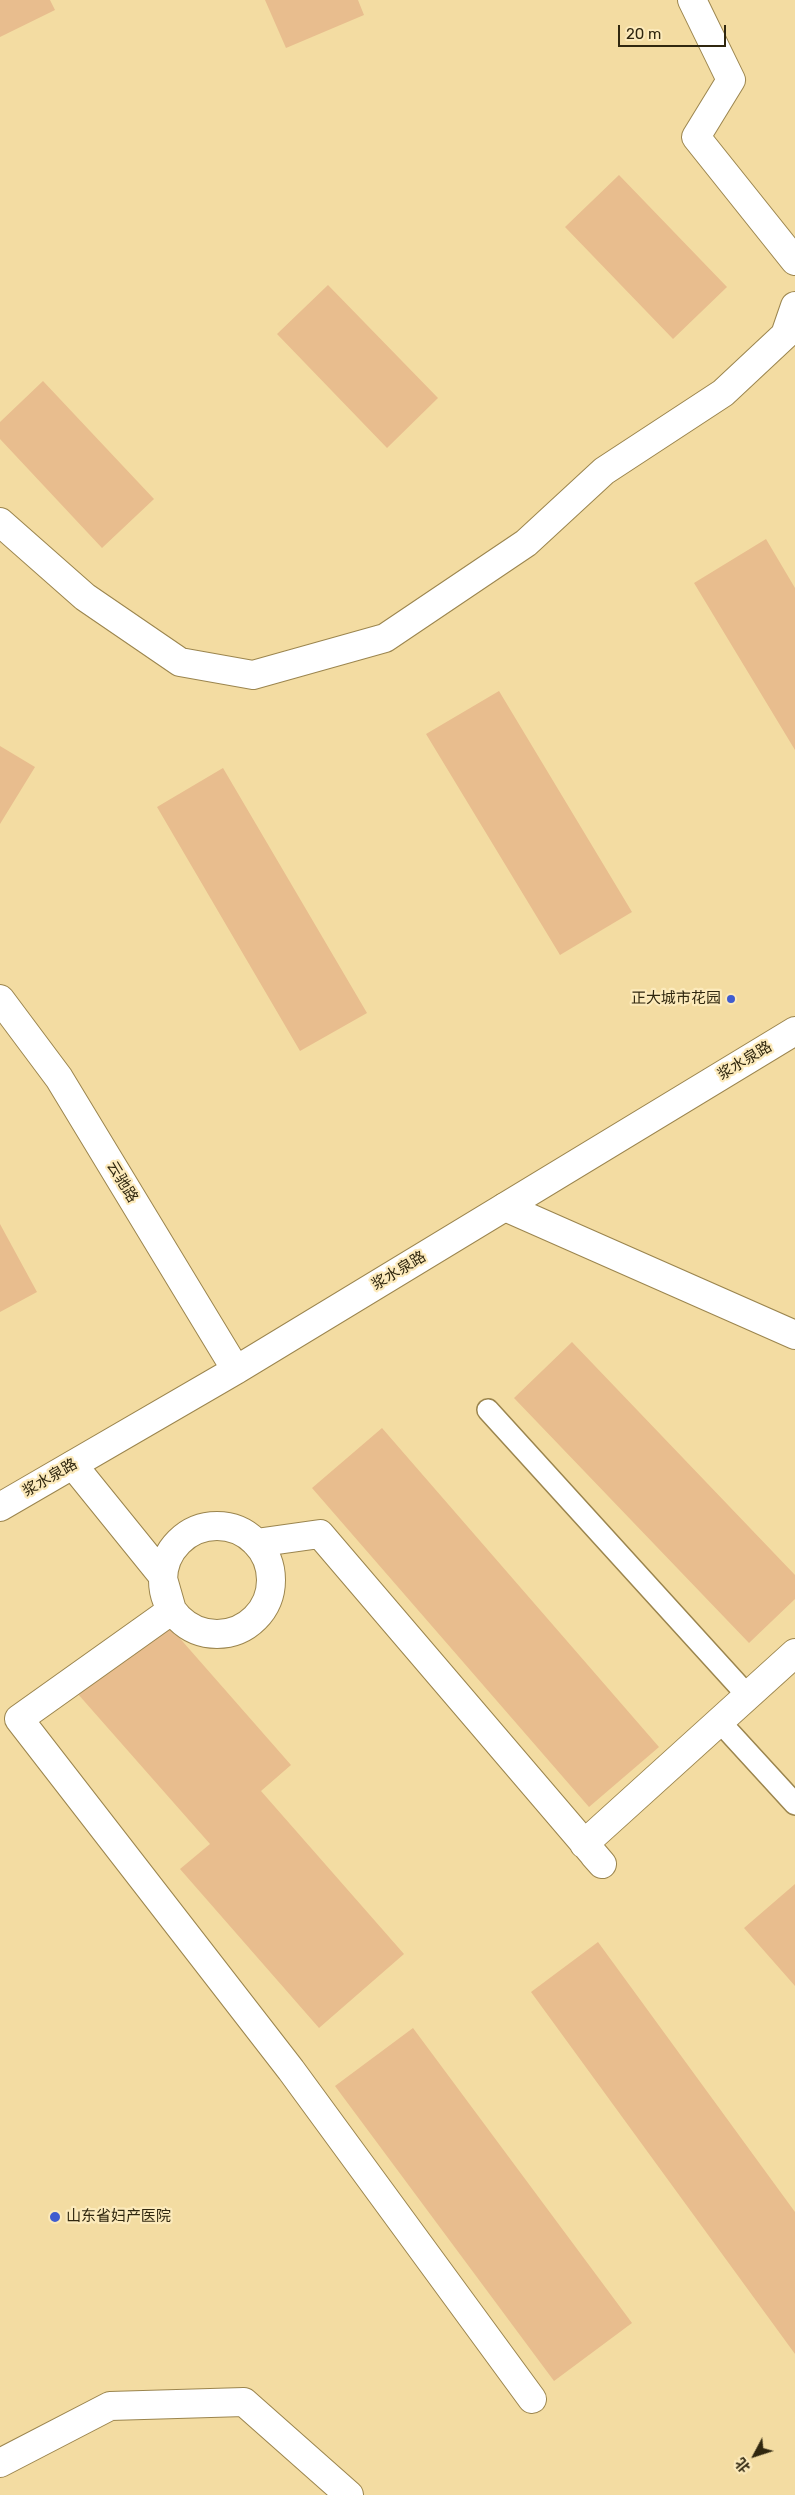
<!DOCTYPE html>
<meta charset="utf-8">
<style>
body{margin:0}
#map{position:relative;width:795px;height:2495px;overflow:hidden;background:#f3dca2;font-family:Rubik,"Noto Sans SC",sans-serif}
canvas{display:block}
.north{position:absolute;left:730px;top:2430px;width:50px;height:50px;-webkit-text-stroke:4px #fceabb;paint-order:stroke;rotate:230deg;font-size:14px;font-weight:700;line-height:20px;text-align:center;color:#30270f}
.north::after{content:'';display:block;margin:auto;width:18px;height:22px;background:#30270f;clip-path:polygon(50% 0,100% 100%,50% 72%,0 100%)}
.scale{position:absolute;left:618px;top:25px;width:108px;height:22px;box-sizing:border-box;border:2px solid #30270f;border-top:0;padding-left:6px;font-size:15px;line-height:18px;white-space:nowrap;color:#30270f;-webkit-text-stroke:4px #fceabb;paint-order:stroke}
</style>
<div id="map">
<canvas width="795" height="2495"></canvas>
<div class="north">北</div>
<div class="scale">20 m</div>
</div>
<script>
const ctx = document.querySelector('canvas').getContext('2d');
ctx.lineJoin = 'round';
function paint(path, color) { ctx.fillStyle = color; ctx.fill(path, 'evenodd'); }
function strokePath(path, color, width, dash) { ctx.strokeStyle = color; ctx.lineWidth = width; ctx.lineCap = dash ? 'butt' : 'round'; ctx.setLineDash(dash || []); ctx.stroke(path); }
function write(font, color, halo, rows, align = 'center') {
  ctx.font = font + ' Rubik,"Noto Sans SC",sans-serif'; ctx.lineWidth = 4.5; ctx.setLineDash([]); ctx.textBaseline = 'middle'; ctx.strokeStyle = halo; ctx.fillStyle = color; for (const [text, x, y, turn = 0] of rows) {
    ctx.save(); ctx.translate(x, y); ctx.rotate((+turn || 0) * Math.PI / 180); ctx.textAlign = isNaN(turn) ? turn : align; if (halo) ctx.strokeText(text, 0, 0); ctx.fillText(text, 0, 0); ctx.restore();
  }
}
const building = new Path2D(`
 M0,0h50l5,10 -55,27z
 M265,0h93l6,15 -78,33z
 M619,175l108,112 -54,52 -108,-112z
 M328,285l110,113 -51,50 -110,-114z
 M43,381l111,118 -52,49 -102,-109v-17z
 M766,539l29,49v162l-101,-167z
 M499,691l133,221 -72,43 -134,-221z
 M0,746l35,21 -35,57z
 M223,768l144,245 -67,38 -143,-244z
 M0,1224l37,68 -37,20z
 M572,1342l223,233v24l-46,44 -235,-245z
 M382,1428l277,319 -70,60 -277,-319z
 M155,1610l136,155 -30,26 143,163 -85,74 -139,-159 30,-25 -140,-159z
 M795,1884v102l-51,-58z
 M598,1942l197,270v142l-264,-362z
 M413,2028l219,295 -78,58 -219,-295z`);
const lane = new Path2D(`
 M488,1410l260,286
 M720,1722l75,82`);
const street = new Path2D(`
 M692,0l39,80 -35,57 99,124
 M0,522l85,75 95,65 73,13 132,-37 141,-95 78,-72 119,-78 62,-58 10,-29
 M505,1207l290,128
 M73,1465l89,110 10,35 -153,109 272,351 241,329
 M163 1580a54 54 0 1 1 108 0a54 54 0 1 1-108 0Z
 M256,1543l64,-9 282,330 -8,-9
 M584,1844l211,-191
 M0,2463l110,-57 134,-4 105,93`);
const secondary = new Path2D(`
 M0,999l59,79 177,292
 M0,1507l236,-137 559,-339`);
const markers = [
 [731,999,5,"#3f5ccf"],
 [55,2217,6,"#3f5ccf"]
];
const poiNames = [
 ["正大城市花园",721,999],
 ["山东省妇产医院",66,2217,"left"]
];
const streetNames = [
 ["浆水泉路",745,1061,-31],
 ["云驰路",122,1182,59],
 ["浆水泉路",399,1271,-31],
 ["浆水泉路",50,1478,-30]
];
paint(building, '#e8bd8e');
strokePath(lane, '#9b854e', 24);
strokePath(street, '#9b854e', 30);
strokePath(secondary, '#9b854e', 30);
strokePath(lane, '#fff', 21);
strokePath(street, '#fff', 28);
strokePath(secondary, '#fff', 28);
for (const [x, y, r, color] of markers) { const dot = new Path2D(); dot.arc(x, y, r, 0, 2 * Math.PI); ctx.fillStyle = color; ctx.fill(dot); strokePath(dot, '#fceabb', 2); }
write('15px', '#30270f', '#fceabb', poiNames, 'right');
write('15px', '#30270f', '#fceabb', streetNames);
</script>
